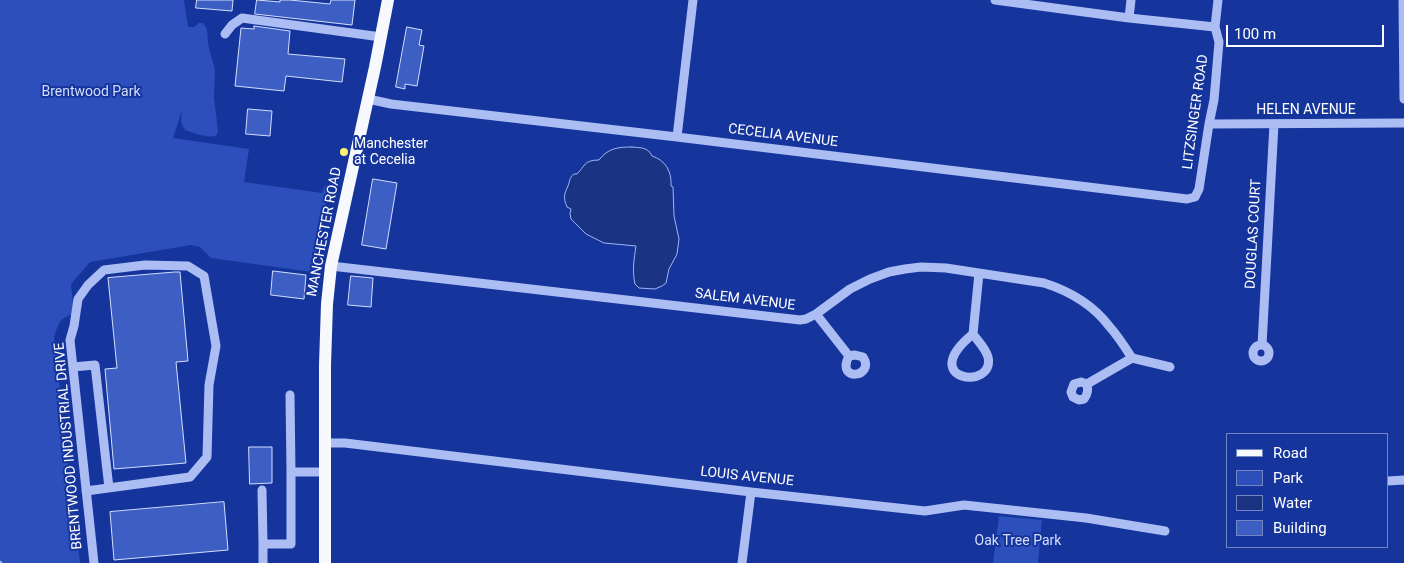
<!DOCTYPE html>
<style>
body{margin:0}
#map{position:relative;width:1404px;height:563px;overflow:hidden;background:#15359d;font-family:Roboto,sans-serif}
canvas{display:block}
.legend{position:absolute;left:1226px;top:433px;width:162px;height:115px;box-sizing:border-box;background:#15359d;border:1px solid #7386c4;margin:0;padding:6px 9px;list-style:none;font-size:15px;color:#fff}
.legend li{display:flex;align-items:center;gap:10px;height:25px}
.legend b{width:25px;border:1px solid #7386c4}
.scale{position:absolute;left:1226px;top:25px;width:158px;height:22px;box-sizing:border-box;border:2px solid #fff;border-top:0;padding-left:6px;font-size:15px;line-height:18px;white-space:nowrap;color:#fff;-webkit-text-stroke:4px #15359d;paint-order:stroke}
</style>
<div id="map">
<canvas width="1404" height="563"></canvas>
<ul class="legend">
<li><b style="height:6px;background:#f8f9ff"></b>Road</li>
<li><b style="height:14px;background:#2c4fbc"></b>Park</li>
<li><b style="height:14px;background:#1b3383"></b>Water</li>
<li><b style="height:14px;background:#3d5ec3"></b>Building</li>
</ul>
<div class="scale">100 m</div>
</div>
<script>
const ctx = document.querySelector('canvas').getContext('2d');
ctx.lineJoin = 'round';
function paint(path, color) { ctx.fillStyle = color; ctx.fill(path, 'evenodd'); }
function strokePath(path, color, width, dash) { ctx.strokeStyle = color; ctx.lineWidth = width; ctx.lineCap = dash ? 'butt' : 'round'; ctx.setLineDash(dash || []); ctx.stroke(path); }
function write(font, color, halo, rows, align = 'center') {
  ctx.font = font + ' Roboto,sans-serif'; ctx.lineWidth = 4; ctx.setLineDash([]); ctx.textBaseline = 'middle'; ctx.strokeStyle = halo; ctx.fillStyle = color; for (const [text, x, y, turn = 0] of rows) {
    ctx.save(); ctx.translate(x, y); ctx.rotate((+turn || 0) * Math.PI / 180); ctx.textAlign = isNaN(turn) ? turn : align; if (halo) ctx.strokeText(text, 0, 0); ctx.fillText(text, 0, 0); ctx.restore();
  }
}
const green = new Path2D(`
 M0,0h184l4,27h6l5,-4h4l4,6 1,15 7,26 -1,28 4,33 -2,5c-11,2 -21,-3 -31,-6l-4,-8 1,-12 -9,28 76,11 -5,33 78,11 3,-8 4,2 -17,85 -101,-14 -11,-11 -9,-2 -101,17 -19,22 3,30c-15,4 -15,9 -20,23l26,226h-80z
 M999,516l43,4 -4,43h-45z`);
const water = new Path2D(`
 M632,147c9,1 16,0 20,9 13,4 20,15 19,30l2,1 1,29 5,23 -2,15 -8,15 -3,14 -4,3 -7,3 -16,-1 -4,-4c-3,-13 -1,-25 1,-38l-32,-3 -18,-9 -15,-15 -1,-5 1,-5 -4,-2c-4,-10 -3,-12 1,-21 2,-5 1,-8 6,-12h3c8,-8 7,-14 22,-14 9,-12 19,-13 33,-13z`);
const stream = new Path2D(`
 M0,562l1,1`);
const building = new Path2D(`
 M197,0h36l-1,11 -36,-3z
 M257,0l23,2v-2h10l40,4 1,-4h24l-3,25 -97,-11z
 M254,26l36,5 -2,23 57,5 -3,23 -56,-6 -2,15 -49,-5 6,-58 13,1z
 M407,27l15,3 -3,15 5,1 -7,40 -12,-2v5l-9,-2z
 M248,109l24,2 -2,25 -24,-2z
 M373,179l24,4 -11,66 -24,-4z
 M273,271l33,4 -2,24 -33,-4z
 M175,272h5l8,89 -12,1 10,101 -72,6 -9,-100 12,-1 -9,-90z
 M351,276l22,2 -2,29 -23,-2z
 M249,447h23v36l-22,1z
 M224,502l4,48 -114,10 -4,-48z`);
const minor = new Path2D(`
 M995,0l134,18 86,9
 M1403,0l1,99
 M1129,18l2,-18
 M225,34l7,-9 10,-7 139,19
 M368,99l23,5 286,33 510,62 8,-2 4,-8 10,-65 5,-24 5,-58 -4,-15 3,-27
 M1209,124l195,-1
 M677,137l16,-137
 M331,266l469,54 6,-1 10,-5 34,-25 20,-10 19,-7 16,-3 16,-2 25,1 98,15c25,8 49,22 65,43 9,10 16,21 23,32l38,9
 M816,314l33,42c-14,27 27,21 14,1l-8,-2 -6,1
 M973,334c-58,47 23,57 15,23 -2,-8 -10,-16 -15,-23l6,-61
 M1253 353a8 8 0 1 1 16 0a8 8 0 1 1-16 0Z
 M1262,345l12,-221
 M73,367l22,-2 14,123
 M1087,384l-6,-2 -7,2 -3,8 2,5 6,3 5,-1c4,-5 4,-9 3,-15l45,-26
 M290,395l1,77
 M325,443h20l406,49 174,19 39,-6 122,13 79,13
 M1388,481l16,-1
 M262,490l1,54
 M86,491l104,-14 17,-20 2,-72 7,-39 -12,-70 -16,-10 -43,-1 -41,5 -16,15 -10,14 -4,27 -4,14 24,223
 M263,563v-19h28v-72h34
 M742,563l9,-71`);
const major = new Path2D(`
 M325,563v-198l2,-61 4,-38 44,-199 13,-67`);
const markers = [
 [344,152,5,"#fff36e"]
];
const parkNames = [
 ["Brentwood Park",91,92],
 ["Oak Tree Park",1018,541]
];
const streetNames = [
 ["HELEN AVENUE",1306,110],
 ["LITZSINGER ROAD",1196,112,-82],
 ["CECELIA AVENUE",783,136,7],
 ["MANCHESTER ROAD",325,232,-79],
 ["DOUGLAS COURT",1254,234,-87],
 ["SALEM AVENUE",745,300,7],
 ["BRENTWOOD INDUSTRIAL DRIVE",69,446,-95],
 ["LOUIS AVENUE",747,477,6]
];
const poiNames = [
 ["Manchester",354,144],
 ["at Cecelia",354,160]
];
paint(green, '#2c4fbc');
paint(water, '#1b3383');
strokePath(water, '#9eb5f6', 1);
strokePath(stream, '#9eb5f6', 3);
paint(building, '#3d5ec3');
strokePath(building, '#d4defd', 1);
strokePath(minor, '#abbdf3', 9);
strokePath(major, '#f8f9ff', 12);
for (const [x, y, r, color] of markers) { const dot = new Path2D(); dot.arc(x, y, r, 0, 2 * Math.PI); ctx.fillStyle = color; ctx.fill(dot); strokePath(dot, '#15359d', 2); }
write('14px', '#d4defd', '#15359d', parkNames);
write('14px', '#fff', '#15359d', streetNames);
write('14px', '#fff', '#15359d', poiNames, 'left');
</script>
